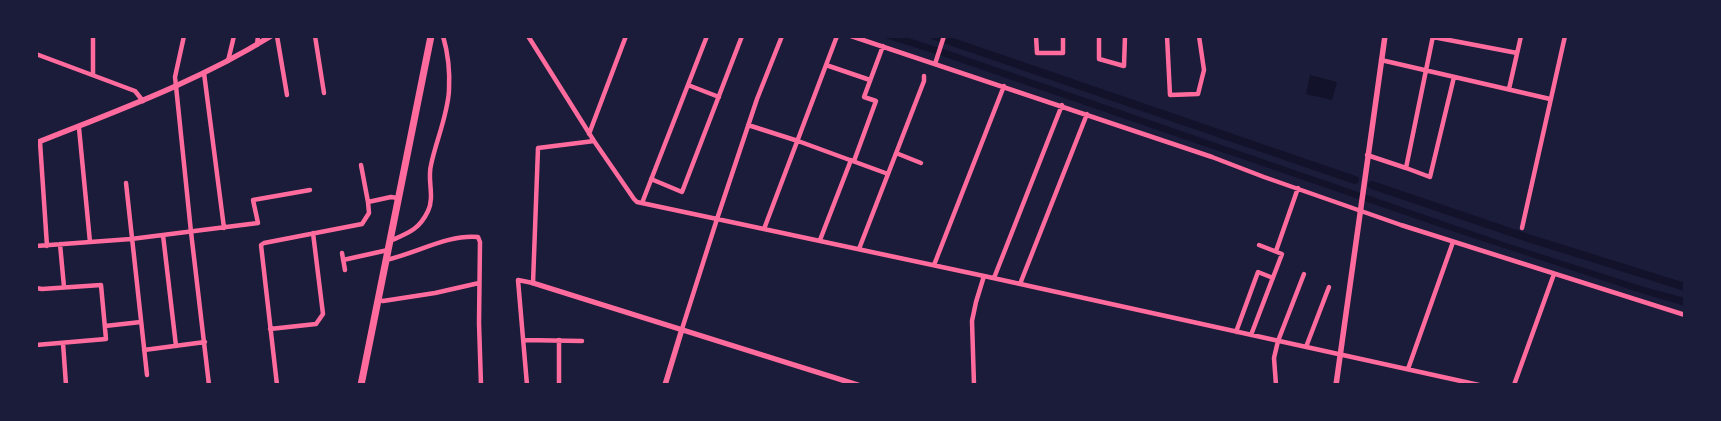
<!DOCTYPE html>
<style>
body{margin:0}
#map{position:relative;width:1721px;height:421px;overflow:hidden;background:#1b1b3a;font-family:Raleway,sans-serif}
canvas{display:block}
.frame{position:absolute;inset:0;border:38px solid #1b1b3a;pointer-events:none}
</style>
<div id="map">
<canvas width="1721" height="421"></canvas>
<div class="frame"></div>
</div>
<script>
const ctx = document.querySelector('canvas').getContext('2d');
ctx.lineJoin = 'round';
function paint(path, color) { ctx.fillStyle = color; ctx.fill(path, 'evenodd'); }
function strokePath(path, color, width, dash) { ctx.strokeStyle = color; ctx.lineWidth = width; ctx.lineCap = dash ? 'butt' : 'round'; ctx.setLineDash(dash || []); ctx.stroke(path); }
const water = new Path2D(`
 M879,36h23l44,14 560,193 138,44 41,11v8l-44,-13 -198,-65 -501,-172z
 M1310,75l27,7 -5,18 -26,-6z`);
const canal = new Path2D(`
 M935,36l420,144
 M1372,185l156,53 157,49`);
const minor = new Path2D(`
 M184,36l-9,41 1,9 15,146 18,153
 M277,36l10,59
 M315,36l9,57
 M528,36l66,105
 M782,36l-25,63 -40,120 267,57
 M851,36l361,121 52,20 137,48 284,90
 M1036,36l1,17h26v-17
 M1099,36v23l25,7 1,-30
 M1167,36l3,59 28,-1 6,-24 -5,-34
 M1433,36l-27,132 24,9 24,-100
 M1433,37l84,16
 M257,45l1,-9
 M36,54l99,37 8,10
 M1381,60l169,39
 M228,61l6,-25
 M935,64l9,-28
 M826,65l44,15
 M204,73l20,155
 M93,75v-39
 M688,85l31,12
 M1509,89l12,-53
 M748,125l50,16 90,33
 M79,128l11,114
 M589,134l37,-98
 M40,142l7,104
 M896,153l25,10
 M1367,155l39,13
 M854,161l22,-60 -12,-4 19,-51
 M361,165l7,37
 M651,179l31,13 60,-156
 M126,183l21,192
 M642,203l65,-167
 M1522,228l43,-192
 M764,229l73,-193
 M163,235l13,111
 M820,240l31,-80
 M390,241c18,-8 29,-11 38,-30 7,-15 -1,-31 3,-46 5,-24 17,-51 18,-75 1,-18 -1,-37 -6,-54
 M60,244l4,43
 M36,246l95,-7 127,-16 -5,-23 57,-10
 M859,249l65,-168v-5
 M1276,251l22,-63
 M342,253l3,17
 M343,260l45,-10
 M386,260c29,-6 62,-26 92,-23l2,5 -1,81 2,62
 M934,265l70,-179
 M994,278l68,-173
 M1020,284l67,-170
 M36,288l6,1 59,-4 5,54 -70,6
 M378,300l5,1 52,-8 44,-10
 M105,326l36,-4
 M270,329l46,-5 7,-10 -10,-81
 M1236,332l22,-60 15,6
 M1251,335l31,-81 -23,-9
 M524,340l58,1
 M559,340v45
 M63,343l3,42
 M1306,347l23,-60
 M144,350l61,-8
 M1408,369l45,-127
 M277,385l-16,-140 3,-2 98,-19 7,-11 -1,-11 23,-5 7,1
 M527,385l-9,-105 15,3 5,-135 56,-7 40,58 3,3 80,17 -35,110
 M974,385l-2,-64 4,-19 8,-26 495,109
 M1276,385l-2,-27 4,-17 26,-67
 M1514,385l40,-111`);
const tertiary = new Path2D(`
 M36,143c80,-32 161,-61 235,-107
 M533,283l325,102
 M665,385l17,-56
 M1336,385l49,-349`);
const primary = new Path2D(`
 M361,385l70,-349`);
paint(water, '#12122b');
strokePath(canal, '#12122b', 8);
strokePath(minor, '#ff6b9d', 4.5);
strokePath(tertiary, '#ff6b9d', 5.5);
strokePath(primary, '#ff6b9d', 7);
</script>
